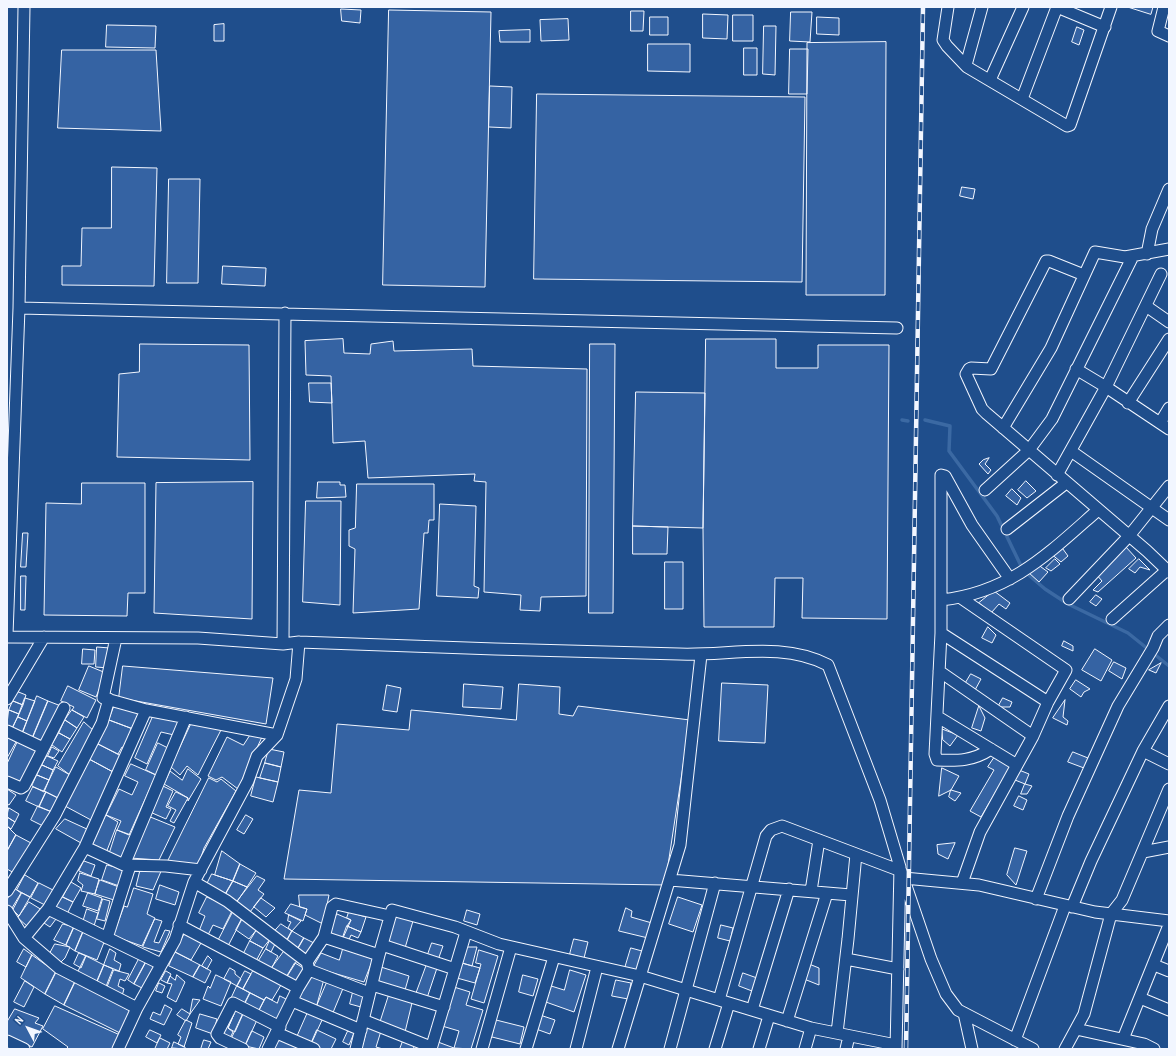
<!DOCTYPE html>
<style>
body{margin:0}
#map{position:relative;width:1176px;height:1056px;overflow:hidden;background:#1f4e8c;font-family:"Archivo Narrow",sans-serif}
canvas{display:block}
.frame{position:absolute;inset:0;border:8px solid #f2f6ff;pointer-events:none}
.north{position:absolute;left:8px;top:1008px;width:40px;height:40px;-webkit-text-stroke:3px #1f4e8c;paint-order:stroke;rotate:311deg;font-size:11px;font-weight:700;line-height:16px;text-align:center;color:#f2f6ff}
.north::after{content:'';display:block;margin:auto;width:14px;height:18px;background:#f2f6ff;clip-path:polygon(50% 0,100% 100%,50% 72%,0 100%)}
</style>
<div id="map">
<canvas width="1176" height="1056"></canvas>
<div class="frame"></div>
<div class="north">N</div>
</div>
<script>
const ctx = document.querySelector('canvas').getContext('2d');
ctx.lineJoin = 'round';
function strokePath(path, color, width, dash) { ctx.strokeStyle = color; ctx.lineWidth = width; ctx.lineCap = dash ? 'butt' : 'round'; ctx.setLineDash(dash || []); ctx.stroke(path); }
function paint(path, color) { ctx.fillStyle = color; ctx.fill(path, 'evenodd'); }
const stream = new Path2D(`
 M902,420l6,1
 M925,420l25,6 -1,25 48,65 26,54 22,19 23,15 60,29 41,33`);
const building = new Path2D(`
 M1128,7h25l-2,7z
 M341,9l20,1 -1,13 -18,-2z
 M389,10l102,2 -6,275 -102,-2z
 M631,11h13l-1,20h-12z
 M791,12h21l-2,30 -20,-1z
 M703,14l25,1 -1,24 -24,-1z
 M733,15h20v26h-20z
 M650,17h18v18h-18z
 M817,17l22,1v17l-22,-1z
 M568,19l1,21 -28,1 -1,-21z
 M224,24v17h-10v-16z
 M107,25l49,1 -1,22 -49,-1z
 M764,26h12l-1,49 -12,-1z
 M1077,27l7,3 -5,15 -7,-3z
 M530,30v12h-30l-1,-11z
 M886,42l-1,253h-79l1,-252z
 M648,44h42v28l-42,-1z
 M744,48h13v27h-13z
 M790,49h18l-1,45h-18z
 M62,50h94l5,81 -103,-3z
 M490,86l22,1 -1,41 -22,-1z
 M537,94l268,3 -3,185 -268,-3z
 M112,167l45,1 -3,118 -92,-1v-19h19l1,-38h29z
 M169,179h31l-2,104h-31z
 M962,187l13,2 -2,10 -13,-3z
 M223,266l43,2 -1,18 -43,-2z
 M343,339l1,14 26,1 1,-10 22,-3 1,10 78,-2 1,17 114,3 -1,227 -45,1 -1,14 -20,-1 1,-15 -37,-3 2,-110 -12,-1 1,-7 -107,4 -3,-37 -32,2 -2,-67 -25,-1 -1,-34z
 M706,339h70v29h42v-23h71l-2,274 -85,-1 1,-40h-28l-1,49h-70l-1,-99z
 M140,344l109,1 1,115 -133,-3 2,-83 20,-2z
 M590,344h25l-2,269h-24z
 M309,383h22l1,20 -22,-1z
 M636,392l69,1 -2,135 -70,-2z
 M989,458l-4,6 6,6 -3,4 -9,-10 4,-4z
 M1026,481l10,10 -9,7 -9,-8z
 M253,482l-1,137 -98,-6 2,-130z
 M318,482h22v3h5l1,12 -29,1z
 M82,483h63v110h-17l-1,23 -83,-1 2,-112 35,1z
 M357,484h77v36h-5l-1,13h-4l-5,76 -66,4 2,-64 -6,-3v-16l6,-2z
 M1012,489l9,9 -4,7 -11,-9z
 M306,501h35l-1,104 -37,-3z
 M440,504l36,2 -2,80 5,2 -1,10 -41,-2z
 M633,526l35,1 -1,27h-34z
 M23,533h5l-2,34h-5z
 M1060,545l8,11 -7,6 -11,-9z
 M1125,546l11,12 -38,34 -5,-2 9,-9 -6,-7z
 M1055,559l5,5 -9,7 -5,-3z
 M1139,559l11,11 -10,-3 -5,6 -6,-4z
 M665,562h18v47h-18z
 M1037,564l11,8 -9,10 -11,-10z
 M21,576h5l-1,34h-4z
 M994,591l16,12 -4,6 -7,-5 -8,9 -12,-10z
 M1096,595l6,4 -6,7 -6,-4z
 M988,627l8,8 -4,8 -10,-5z
 M1064,641l9,5v5l-11,-5z
 M97,647l13,1 -1,20 -13,-1z
 M83,649l12,1 -1,14h-12z
 M1095,649l17,11 -11,21 -19,-11z
 M1114,662l12,6 -4,11 -13,-8z
 M1161,663l-5,10 -7,-3z
 M89,666l17,7 -10,24 -17,-7z
 M123,666l150,12 -7,46 -147,-26z
 M971,674l10,5 -6,11 -10,-6z
 M1076,680l14,9 -6,3 -3,5 -11,-8z
 M722,683l46,2 -3,58 -46,-2z
 M464,684l39,3 -2,22 -38,-2z
 M519,684l41,3 -1,27 14,2 5,-10 112,14 -25,165 -381,-6 15,-89 32,3 6,-69 72,6 2,-20 105,10z
 M387,685l14,3 -4,24 -14,-2z
 M68,686l28,14 -9,18 -15,-8 2,-3 -13,-6z
 M16,691l10,4 -3,10 -10,-4z
 M37,696l11,5 -16,38 -10,-5z
 M25,698l10,3 -8,20 -9,-4z
 M1003,698l9,4 -2,5h-12z
 M1065,700l-2,17 5,4 -1,4 -14,-7z
 M13,701l10,4 -4,9 -10,-4z
 M48,701l13,5 -17,38 -12,-5z
 M115,704l24,9 -6,16 -24,-9z
 M979,706l6,12 -4,13 -9,-3z
 M9,710l10,4 -7,15 -5,-2z
 M72,710l12,7 -7,11 -12,-8z
 M154,714l28,5 -8,16 -13,-3 -14,32 -12,-6z
 M18,717l9,4 -5,13 -10,-5z
 M65,720l12,8 -7,11 -11,-6z
 M109,720l24,9 -6,20 -5,-2 -4,7 -20,-10z
 M193,720l29,8 -24,47 -11,-9 -7,9 -9,-8z
 M84,722l10,9 -24,44 -12,-9z
 M942,729l16,6 -8,11 -7,-6z
 M253,731l9,6 -24,52 -16,-12 -6,3 -8,-4 19,-39 16,8z
 M59,733l11,6 -8,13 -10,-7z
 M7,737l9,5 -9,16z
 M18,741l20,10 -17,33 -14,-7v-13z
 M158,743l10,5 -12,27 -10,-5z
 M98,744l25,13 -8,16 -26,-14z
 M52,747l7,4 -5,7 -6,-2z
 M269,749l15,3 -3,15 -16,-4z
 M1073,752l15,6 -4,10 -16,-6z
 M996,755l16,9 -31,53 -11,-6 24,-41 -6,-3z
 M47,756l11,5 -5,9 -11,-5z
 M89,759l26,14 -24,47 -26,-14z
 M265,763l16,4 -3,15 -18,-4z
 M131,764l25,11 -27,60 -12,-5 4,-9 -15,-6 13,-26 13,6 6,-13 -13,-6z
 M42,765l11,5 -4,10 -12,-5z
 M56,767l14,8 -12,23 -14,-7z
 M942,768l17,8 -8,14 -12,6z
 M188,769l13,10 -13,22v-3l-24,-14 6,-13 12,9z
 M1019,770l10,4 -4,10 -15,-6z
 M37,775l12,5 -5,12 -12,-6z
 M256,777l22,5 -5,20 -22,-6z
 M209,778l8,4 4,-3 15,12 -32,57 -6,19 -31,-4z
 M1025,784l7,2 -5,8h-6z
 M163,786l10,5 -7,16 5,2 -5,10 -16,-7z
 M33,787l13,5 -7,15 -13,-6z
 M7,789l9,6 -7,10 -2,-1z
 M951,790l10,3 -6,8 -6,-4z
 M46,792l12,6 -6,14 -13,-5z
 M176,792l12,6 -14,25 -4,-2 6,-11 -8,-4z
 M1019,796l8,4 -4,10 -9,-4z
 M38,806l14,6 -7,15 -14,-7z
 M9,808l10,6 -4,8 -8,-5z
 M106,815l12,7 -12,31 -14,-7z
 M246,815l7,4 -9,15 -7,-4z
 M148,816l27,11 -16,33 -29,-2z
 M7,817l8,5 -4,7 -4,-3z
 M65,819l24,11 -8,13 -25,-14z
 M7,826l9,9 -9,16z
 M117,830l14,5 -9,25 -13,-5z
 M16,835l15,8 -17,30 -7,-4v-18z
 M955,843l-7,16 -10,-5 -1,-9z
 M1015,848l12,3 -11,34 -9,-10z
 M222,851l18,13 -7,17 -18,-6z
 M84,861l11,4 -4,11 -12,-5z
 M240,864l16,9 -9,14 -14,-6z
 M107,865l21,5 -6,17 -20,-7z
 M162,869l-9,21 -17,-4 4,-16z
 M80,873l19,6 -4,15 -14,-3 2,-6 -5,-4z
 M212,874l21,7 -8,14 -19,-9z
 M25,875l13,8 -8,14 -13,-7z
 M257,876l8,4 -7,10 6,4 -14,18 -14,-9z
 M100,880l19,7 -5,13 -19,-6z
 M233,881l14,6 -11,16 -11,-8z
 M71,882l10,6 -8,14 -10,-5z
 M39,883l14,7 -8,15 -14,-7z
 M160,885l19,7 -4,13 -19,-6z
 M14,888l7,5 -9,15 -5,-3v-5z
 M134,888l19,6 -6,20 8,4 -13,28 -29,-10 11,-30 3,1z
 M22,893l8,4 -11,19 -6,-6z
 M88,893l14,5 -4,13 -15,-5z
 M299,895h30l-6,29 -18,-9 2,-6 -7,-2z
 M60,896l13,6 -6,12 -12,-6z
 M207,897l26,12 -10,20 -10,-4 -5,10 -9,-4 6,-15 -6,-3z
 M678,897l24,8 -9,27 -24,-8z
 M261,898l14,10 -9,9 -12,-10z
 M103,899l7,2 -5,20 -8,-2z
 M29,902l13,8 -14,17 -10,-9z
 M291,904l16,5 -4,12 -18,-8z
 M626,908l6,3 -1,6 21,6 -4,15 -29,-7z
 M87,909l11,4 -4,13 -11,-4z
 M234,910l9,7 -15,29 -10,-5z
 M467,910l13,4 -3,11 -13,-4z
 M349,912l17,5 -5,15 -14,-6 4,-6 -4,-2z
 M337,914l14,6 -9,20 -14,-7z
 M49,915l7,4 -6,8 -6,-4z
 M289,915l12,6 -9,10 -4,-3 3,-6 -3,-1z
 M395,915l18,6 -8,27 -18,-6z
 M243,917l15,11 -9,11 -13,-9z
 M155,919l7,2 -8,21 5,1 6,-13 5,1 -9,21 -18,-5z
 M63,924l11,3 -8,18 -12,-5z
 M281,924l11,7 -7,13 -11,-12z
 M721,925l12,3 -3,13 -12,-3z
 M347,926l14,6 -3,6 -7,-3 -3,7 -6,-2z
 M74,927l9,5 -8,19 -9,-6z
 M258,928l13,10 -8,10 -13,-7z
 M292,931l12,7 -7,12 -12,-6z
 M83,932l22,8 -8,20 -22,-9z
 M185,933l16,10 -10,17 -16,-8z
 M271,938l5,4 -5,10 -5,-3z
 M304,938l12,6 -10,15 -9,-9z
 M574,939l14,3 -4,16 -14,-4z
 M250,941l13,7 -7,13 -13,-6z
 M432,943l11,3 -5,14 -11,-3z
 M55,944l15,3 -5,11 -6,6 -11,-7z
 M466,947h11l-5,19 -10,-3z
 M631,948l11,3 -5,20 -12,-3z
 M24,949l8,6 -6,12 -9,-5z
 M110,949l6,4 -2,7 7,4 -2,7 -15,-6z
 M266,949l12,7 -7,13 -13,-7z
 M343,949l30,10 -9,23 -51,-15 8,-14 18,7z
 M285,950l13,9 -12,19 -15,-9z
 M479,950l19,6 -14,47 -13,-4 10,-35 -5,-1z
 M175,952l25,13 -7,12 -24,-11z
 M79,953l7,3 -5,12 -7,-4z
 M32,955l24,17 -11,22 -24,-16z
 M86,956l18,9 -8,19 -19,-10z
 M208,956l4,4 -5,9 -5,-3z
 M140,957l7,3 -13,24 -6,-4z
 M147,960l8,5 -13,23 -8,-4z
 M295,963l10,6 -9,16 -10,-7z
 M462,963l18,5 -5,15 -18,-5z
 M427,964l10,4 -10,30 -11,-4z
 M809,964l10,4v17l-15,-6z
 M104,965l9,4 -8,20 -9,-5z
 M200,965l11,6 -6,12 -12,-6z
 M381,967l28,9 -4,14 -29,-9z
 M230,968l5,3v3l6,5 -4,7 -13,-7z
 M114,970l15,4 -4,7 -5,-2 -2,7 6,3 -2,7 -15,-8z
 M570,970l16,5 -12,37 -31,-11 5,-16 16,5z
 M166,971l5,3 -4,9 -6,-3z
 M245,971l6,3 -8,15 -6,-3z
 M253,971l28,14 -9,15 -6,-3 -2,3 -21,-11z
 M56,972l19,10 -11,23 -19,-11z
 M743,973l14,5 -5,13 -13,-5z
 M311,974l13,5 -8,29 -19,-8z
 M177,975l8,7 -9,20 -9,-5 5,-13 -5,-1 3,-7 5,4z
 M216,975l15,7 -10,24 -18,-7 5,-13 2,2z
 M523,975l15,4 -5,17 -14,-4z
 M328,980l16,6 -12,29 -16,-7z
 M616,980l15,3 -3,16 -16,-3z
 M25,981l9,6 -10,20 -10,-5z
 M75,982l56,29 -11,22 -56,-28z
 M159,983l6,3 -3,7 -6,-2z
 M237,986l13,7 -6,12 -13,-6z
 M454,987l16,5 -4,13 17,5 -12,39 -17,-1 5,-17 -17,-5z
 M353,992l11,3 -3,12 -11,-3z
 M250,993l14,7 -6,12 -14,-7z
 M389,995l23,8 -7,29 -25,-9z
 M280,996l8,4 -8,22 -22,-10 8,-15 11,6z
 M193,999l7,1 -10,14z
 M165,1005l7,4 -8,16 -14,-6 3,-7 7,3z
 M55,1006l65,29 -6,14h-48l2,-2 -25,-18z
 M232,1008l11,6 -8,18 -7,-4 6,-14 -4,-2z
 M15,1009l24,9 -4,5 8,3 -11,21 -25,-12v-13z
 M182,1009l8,5 -4,7 -9,-6z
 M230,1012l4,2 -6,14 5,4 -4,8 -10,-6z
 M308,1012l15,6 -12,26 -14,-7z
 M200,1014l17,5 -4,15 -17,-6z
 M243,1014l14,6 -12,26 -14,-6z
 M540,1015l15,5 -5,14 -14,-5z
 M186,1020l6,3 -8,24 -6,-3 3,-7 -3,-2z
 M496,1020l28,7 -4,17 -28,-7z
 M368,1027l13,4 -5,16 7,2h-21z
 M150,1030l11,5 -4,8 -11,-6z
 M317,1030l19,9 -5,10h-9l-11,-5z
 M252,1031l12,6 -5,12 -14,-3z
 M348,1031l6,2 -5,12 -6,-3z
 M160,1038l10,5 -3,6h-12z
 M278,1038l27,11h-32z
 M204,1040l7,2 -3,7h-7z
 M403,1041l12,4 -2,4h-13z
 M174,1042l11,5v2l-13,-1z
 M438,1042l16,6v1h-18z`);
const minor = new Path2D(`
 M948,7l-5,33 4,6 20,21 100,59 3,-1 41,-118
 M1057,7l48,20
 M1164,7l-6,24 11,5
 M966,65l16,-58
 M990,80l33,-73
 M1022,99l35,-92
 M1147,254l5,-25 17,-40
 M1084,275l-35,-14h-3l-55,108 -20,-1 -2,1 -3,5 16,35 4,4 161,138 22,21
 M1146,306l23,16
 M19,308l878,20
 M1076,369l30,18 63,42
 M1128,403l41,-64
 M1160,423l9,-15
 M1003,428l48,-80 44,-96 30,5 44,-8
 M1071,451l98,69
 M1057,475l49,-88 55,-113
 M985,490l44,-40 23,-31 81,-163
 M1007,529l59,-46
 M961,598l105,72 -18,32 -15,34 -53,96 -18,51
 M1069,599l60,-63 40,-50
 M941,600c69,-7 108,-47 157,-90
 M1112,619l55,-49
 M941,633l107,69
 M7,635l12,-327 5,-301
 M7,637l191,1 85,6 16,-2c127,5 253,9 380,12 50,2 103,-13 149,11l52,135 20,67 -4,182
 M116,638l-13,60 43,12 131,25
 M283,644l2,-331
 M939,671l94,65
 M7,699l37,-62
 M938,717l79,48
 M7,731l36,17
 M991,749c-18,12 -33,12 -54,11l-2,-6 6,-121v-158l4,1 27,49 38,54
 M1143,751l26,13
 M7,782l14,6 3,-2 40,-78
 M85,847l39,18 42,1 35,4
 M1143,852l26,-5
 M124,865l62,-148
 M904,878l75,7 116,27 74,9
 M670,880l181,15
 M194,882l33,19 80,61
 M7,891l48,-76 47,-92 7,-24
 M811,891l8,-51
 M1036,899l32,-83 50,-110 35,-58 5,-12 11,-11
 M1072,907l19,-46 52,-110 26,-45
 M48,909l113,55
 M7,911l17,27 35,30 78,40
 M179,925l119,63
 M324,937l55,18
 M24,938l24,-29 37,-62 61,-137
 M107,938l23,-72
 M382,945l73,24
 M846,959l52,10
 M1154,965l15,6
 M309,970l60,23
 M372,985l72,22
 M1140,998l29,12
 M719,1000l47,-164 5,-6 11,-4 119,45 30,88 15,35 12,16 75,39
 M292,1001l69,29
 M752,1010l37,-121
 M964,1013l8,36
 M363,1020l68,27
 M787,1021l40,-128
 M1076,1029l68,15 10,5
 M277,1033l37,16
 M837,1033l11,-94 8,-85
 M1123,1039l46,-114
 M1015,1040l50,-134
 M7,1041l17,8
 M118,1049l19,-41 38,-68 19,-58 54,-101 9,-25 20,-21 19,-56 3,-37
 M243,1049l-23,-11 -3,-4 16,-31 47,24
 M268,1049l30,-61 11,-18 -2,-8 17,-25 8,-30 4,-3 54,12
 M356,1049l23,-94 13,-45 63,17 44,17 141,32 171,52 85,17
 M431,1049l35,-117
 M482,1049l29,-102
 M526,1049l28,-92
 M576,1049l21,-82
 M618,1049l62,-204 21,-190
 M670,1049l45,-166
 M715,1049l14,-46
 M759,1049l10,-33
 M805,1049l6,-21
 M846,1049l3,-13
 M1065,1049l19,-35 27,-100 11,-14 47,-111`);
const rail = new Path2D(`
 M906,1049l17,-1042`);
strokePath(stream, '#3b69a3', 3.5);
paint(building, '#3563a3');
strokePath(building, '#f2f6ff', 1);
strokePath(minor, '#f2f6ff', 13);
strokePath(minor, '#1f4e8c', 11);
strokePath(rail, '#f2f6ff', 4.5);
strokePath(rail, '#1f4e8c', 3, [9]);
</script>
